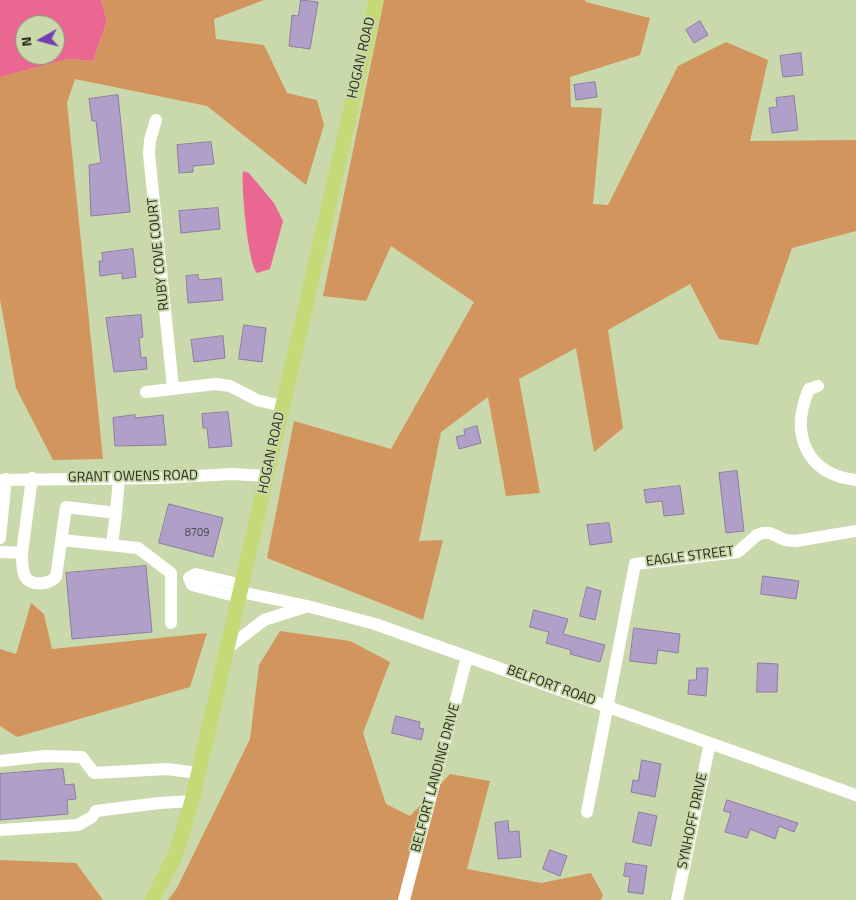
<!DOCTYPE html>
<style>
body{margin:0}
#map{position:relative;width:856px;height:900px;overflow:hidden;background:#cad9ab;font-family:"Titillium Web",sans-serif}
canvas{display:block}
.north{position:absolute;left:15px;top:15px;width:50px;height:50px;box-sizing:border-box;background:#cad9ab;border:1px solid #899471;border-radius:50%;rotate:263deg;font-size:14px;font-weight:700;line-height:20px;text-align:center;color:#272d1b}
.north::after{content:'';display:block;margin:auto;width:18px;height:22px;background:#763db3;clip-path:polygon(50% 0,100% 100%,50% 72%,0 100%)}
</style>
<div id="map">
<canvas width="856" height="900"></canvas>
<div class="north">N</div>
</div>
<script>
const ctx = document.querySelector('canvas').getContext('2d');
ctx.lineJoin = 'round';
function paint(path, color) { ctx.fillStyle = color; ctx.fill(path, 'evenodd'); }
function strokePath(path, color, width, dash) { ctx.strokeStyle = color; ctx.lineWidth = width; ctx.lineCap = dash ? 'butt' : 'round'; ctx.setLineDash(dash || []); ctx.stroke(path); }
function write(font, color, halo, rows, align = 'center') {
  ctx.font = font + ' "Titillium Web",sans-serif'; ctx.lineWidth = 4; ctx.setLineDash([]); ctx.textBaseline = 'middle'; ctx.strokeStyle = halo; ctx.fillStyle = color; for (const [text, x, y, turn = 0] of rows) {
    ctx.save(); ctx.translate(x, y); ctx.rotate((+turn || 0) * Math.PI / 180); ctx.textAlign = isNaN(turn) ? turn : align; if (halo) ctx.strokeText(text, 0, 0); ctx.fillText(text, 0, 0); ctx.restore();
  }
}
const green = new Path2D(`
 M101,0h163l-50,19 2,20 48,6 23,48 30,7 7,25 -18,60 -99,-79 -132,-27 -8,24 36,356 -50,1 -37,-72 -16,-89v-222l68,-18 25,2 14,-40z
 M384,0h201l1,2 64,16 -10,37 -70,22 1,30 31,1 -9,96 15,1 70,-139 48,-24 42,18 -18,81 106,-1v91l-64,17 -34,97 -39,-6 -29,-55 -82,46 15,98 -29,24 -18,-104 -57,31 21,114 -34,3 -18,-99 -47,35 -22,109 24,-1 -20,80 -156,-62 27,-137 97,28 83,-147 -83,-56 -25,55 -43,-5z
 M31,603l13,11 8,35 155,-16 -17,54 -173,50 -17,-11v-77l16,5z
 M280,631l70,10 40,21 -27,71 23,71 24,12 40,-42 40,7 -23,88 74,14 50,-10 12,22 -2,5h-433l9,-12 73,-149 9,-74z
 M0,860l76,3 27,37h-103z`);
const water = new Path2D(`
 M0,0h101l6,21 -14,40 -25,-2 -68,18zM25,25h30v30h-30z
 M243,171l6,2 25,30 9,18 -13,48 -13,4c-9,-10 -16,-86 -14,-102z`);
const building = new Path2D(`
 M301,0l17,2 -8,47 -21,-3 3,-31 6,1z
 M700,21l8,14 -14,8 -8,-13z
 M801,53l2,22 -20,2 -3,-21z
 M595,82l2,15 -21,3 -2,-15z
 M118,95l12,117 -39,4 -2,-51 12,-2 -5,-42h-4l-3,-22z
 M794,96l4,34 -26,3 -3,-25 8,-1 -1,-9z
 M211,142l3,22 -21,2v6l-14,1 -2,-28z
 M218,208l2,21 -39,4 -2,-22z
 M133,249l3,28 -14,2v-6l-22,3 -1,-15h4l-1,-8z
 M198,275l1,5 22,-2 2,22 -35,3 -2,-27z
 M141,315l2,22 -4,1 2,20 5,-1 1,12 -33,3 -8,-54z
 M244,325l22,3 -4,34 -23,-3z
 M223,336l2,22 -31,4 -3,-22z
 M228,412l4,34 -23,2 -2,-20h-4l-1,-14z
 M135,415v3l28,-3 3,30 -51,1 -2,-28z
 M477,426l4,17 -22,6 -3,-12 9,-2 -1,-5z
 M737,471l7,60 -18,2 -7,-60z
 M680,486l4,28 -20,2 -2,-15 -16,2 -2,-13z
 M169,504l54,14 -10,39 -54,-14z
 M609,523l3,19 -22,3 -3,-20z
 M146,566l6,66 -80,7 -6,-66z
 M763,576l36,5 -3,18 -35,-5z
 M587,587l14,4 -6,29 -15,-4z
 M534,610l34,9 -5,15 42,11 -5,17 -30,-8 1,-4 -25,-7 3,-11 -19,-5z
 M634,628l46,6 -2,19 -20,-3 -2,14 -26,-3z
 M758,663l20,1 -1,28h-20z
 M697,668h11l-2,28 -18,-2 1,-14h7z
 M396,716l24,6 -1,6 5,1 -3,11 -29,-7z
 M642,760l19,4 -6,33 -24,-5 2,-12 5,1z
 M63,769l2,16 9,-1 2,15 -9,1 1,14 -68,6v-46z
 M727,800l71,23 -4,9 -15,-6 -4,13 -25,-10 -3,9 -22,-6 6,-19 -7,-2z
 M639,812l18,4 -6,30 -18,-4z
 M508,821l1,11 10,-1 2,26 -23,2 -3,-36z
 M550,850l17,6 -7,20 -17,-7z
 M626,863l21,3 -4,28 -15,-2 2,-15 -6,-1z`);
const minor = new Path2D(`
 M156,120l-6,20 -1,14 24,234
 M818,386l-9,3c-19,44 -4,85 47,91
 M146,392l70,-8 14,2 27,14 25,6
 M0,480l159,-2 73,-4 35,2
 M0,538l6,-59
 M62,540l76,8 33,25v50
 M112,545l4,-32
 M0,552l22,1 10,-75
 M22,553c0,7 0,15 2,21 4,13 24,11 32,3l10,-70 50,6 3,-35
 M241,592l66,14 68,18 481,171
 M239,597l-47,-12 -3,-7 7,-4 46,11
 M229,647l35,-27 41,-13
 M0,761l45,-5 37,1 12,16 73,-4 31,4
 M587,812l48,-248 103,-12 19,-17 6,-2h7l15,7 11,1 60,-10
 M0,830l78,-5 14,-8 4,-6 63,-8 33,-2
 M404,900l63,-243
 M677,900l33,-157`);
const major = new Path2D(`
 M152,900l23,-44 17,-55 184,-801`);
const numberNames = [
 ["8709",197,533]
];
const streetNames = [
 ["HOGAN ROAD",362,58,-77],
 ["RUBY COVE COURT",159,254,-96],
 ["HOGAN ROAD",272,453,-78],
 ["GRANT OWENS ROAD",133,477,-1],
 ["EAGLE STREET",690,557,-7],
 ["BELFORT ROAD",551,686,20],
 ["BELFORT LANDING DRIVE",436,778,-75],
 ["SYNHOFF DRIVE",693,821,-78]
];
paint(green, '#d2955d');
paint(water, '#e96790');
paint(building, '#b09fc9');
strokePath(building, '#8c7ca4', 1);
strokePath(minor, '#fff', 12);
strokePath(major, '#c4da77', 15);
write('11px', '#494a46', null, numberNames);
write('14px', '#272d1b', '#cad9ab', streetNames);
</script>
